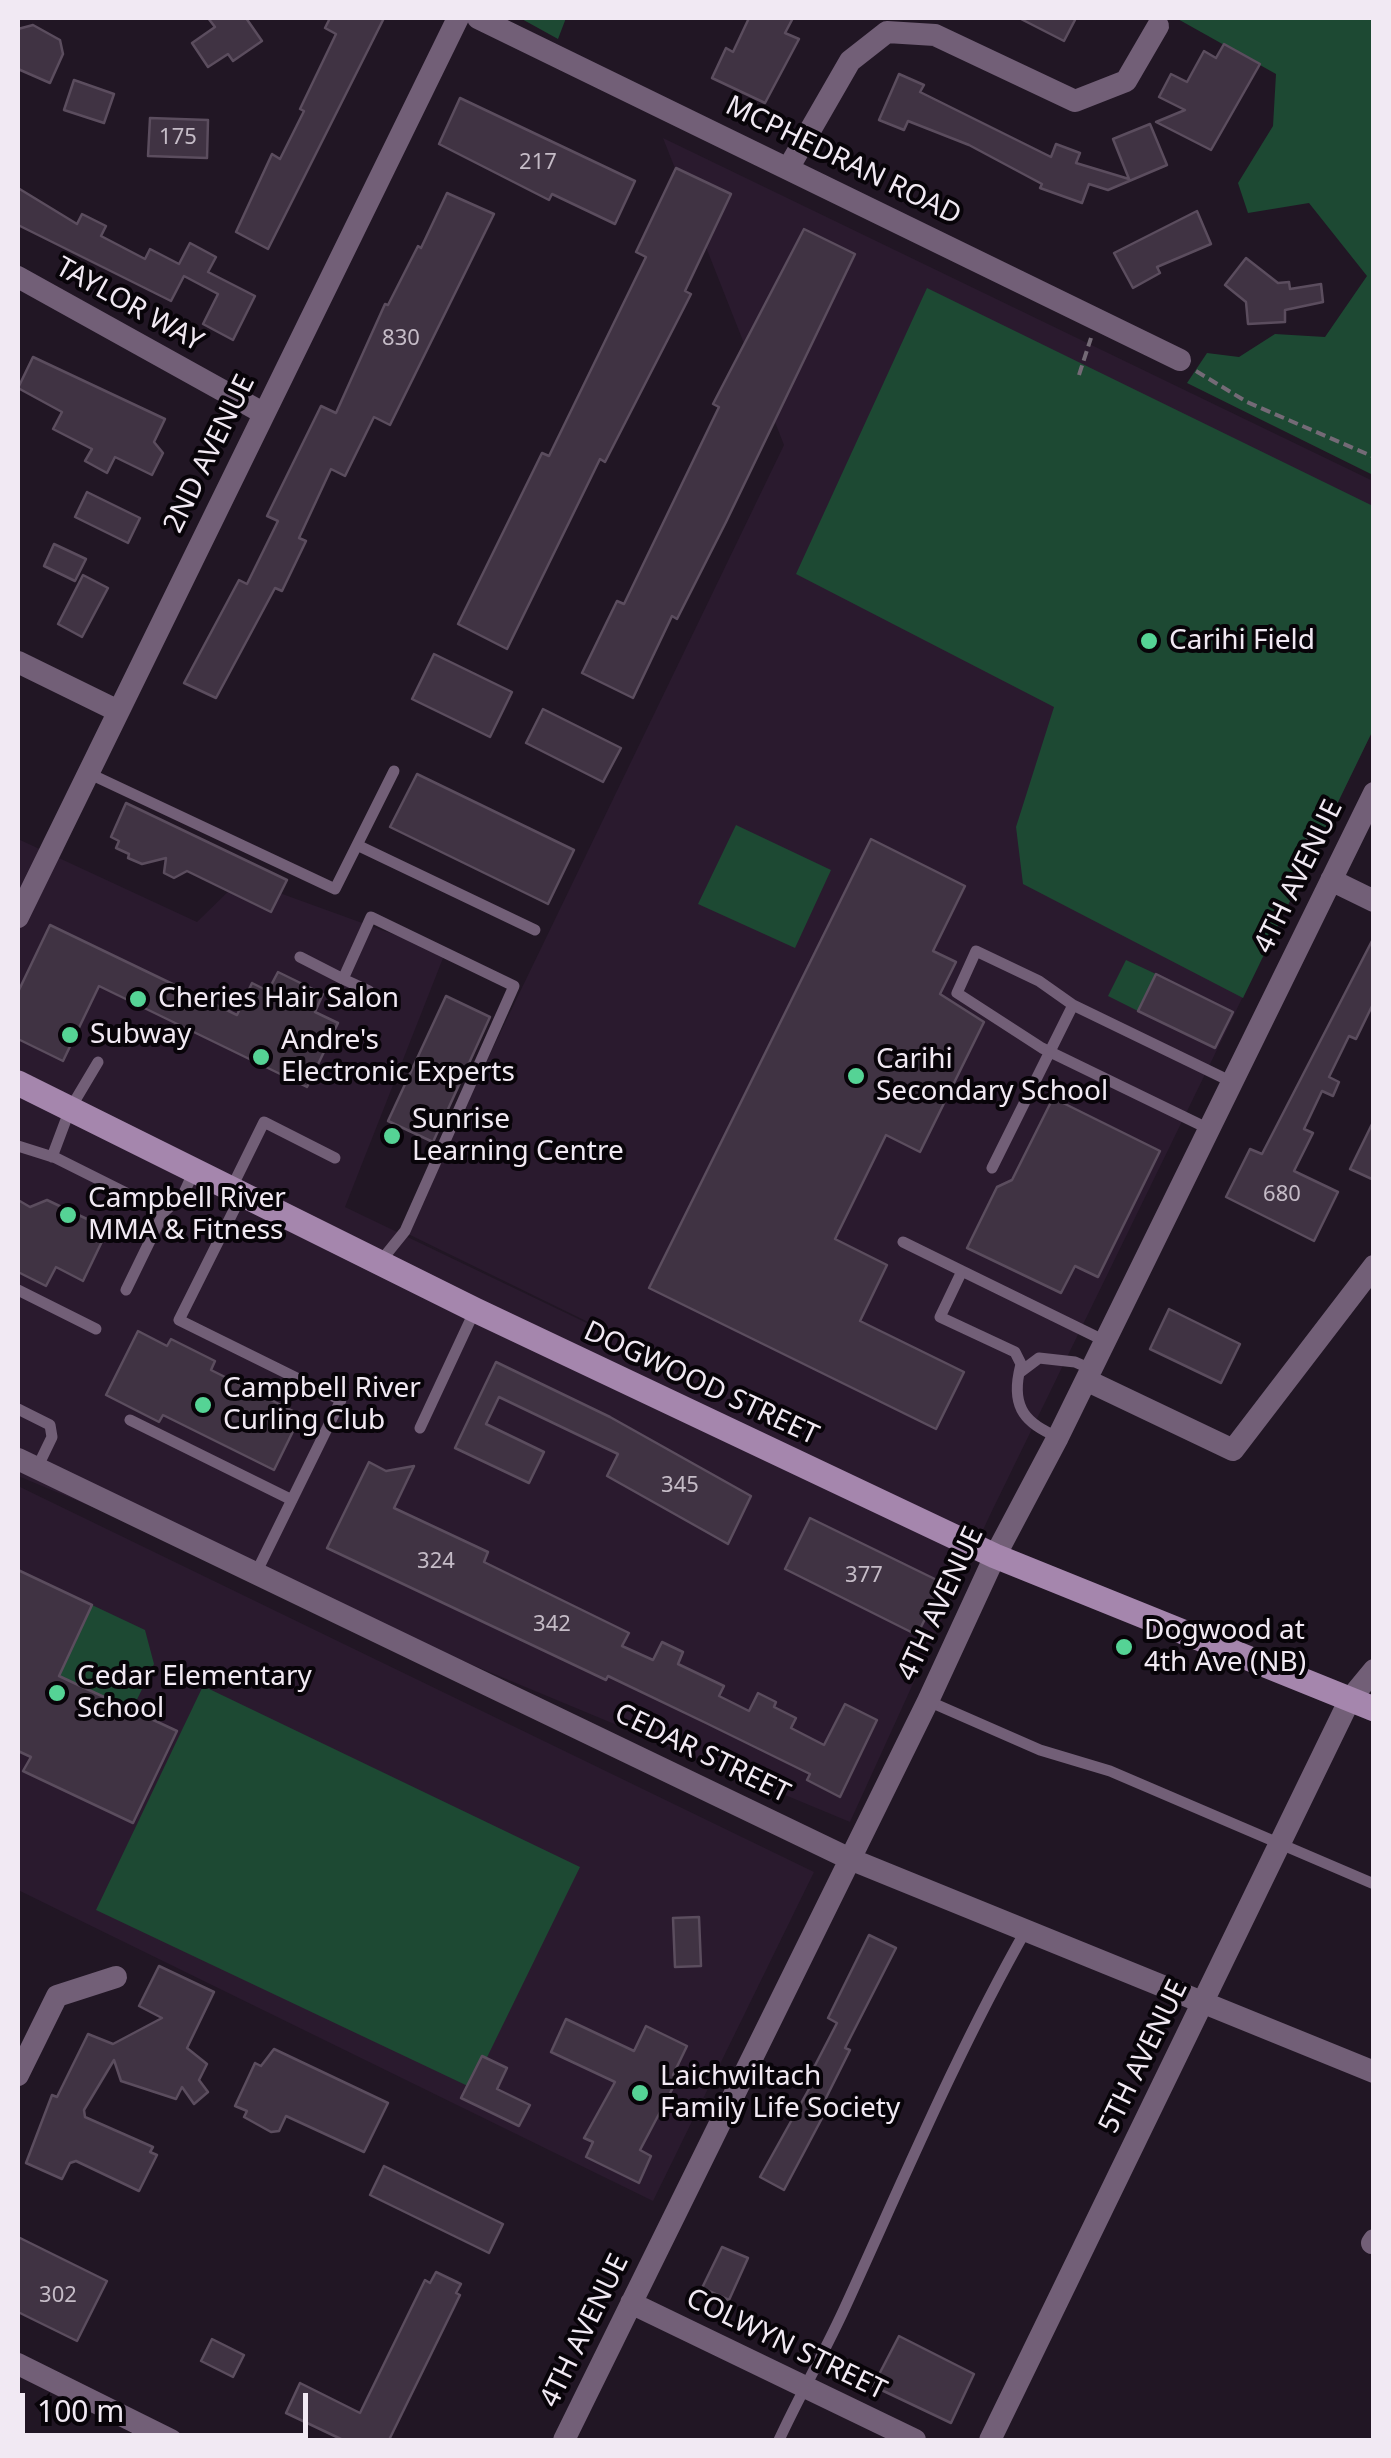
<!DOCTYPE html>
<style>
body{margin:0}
#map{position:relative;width:1391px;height:2458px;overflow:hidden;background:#211624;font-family:"Noto Sans",sans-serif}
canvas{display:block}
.frame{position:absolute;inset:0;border:20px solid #f1e9f3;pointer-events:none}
.scale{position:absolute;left:20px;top:2393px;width:288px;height:45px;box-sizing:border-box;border:5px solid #f1e9f3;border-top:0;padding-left:12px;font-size:30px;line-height:35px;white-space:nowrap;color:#f1e9f3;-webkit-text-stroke:8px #080409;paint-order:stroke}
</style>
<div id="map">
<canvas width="1391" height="2458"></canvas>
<div class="frame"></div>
<div class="scale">100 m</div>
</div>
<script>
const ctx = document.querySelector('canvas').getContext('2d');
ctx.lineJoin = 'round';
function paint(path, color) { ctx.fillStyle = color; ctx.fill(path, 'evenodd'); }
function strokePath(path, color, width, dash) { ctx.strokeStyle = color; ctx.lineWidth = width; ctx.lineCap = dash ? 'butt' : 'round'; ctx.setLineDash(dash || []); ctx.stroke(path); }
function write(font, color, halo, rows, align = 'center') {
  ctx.font = font + ' "Noto Sans",sans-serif'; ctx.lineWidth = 8; ctx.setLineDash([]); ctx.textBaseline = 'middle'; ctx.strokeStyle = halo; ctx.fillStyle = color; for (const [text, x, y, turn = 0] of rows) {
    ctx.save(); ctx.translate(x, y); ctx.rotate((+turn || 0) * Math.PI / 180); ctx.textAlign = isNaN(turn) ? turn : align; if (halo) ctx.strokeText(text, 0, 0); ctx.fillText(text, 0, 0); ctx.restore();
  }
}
const built = new Path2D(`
 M663,138l710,343v249l-384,787 -139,305 -832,-346v-637l179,83 44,-43 204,74 -100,254 421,202 -362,-177 380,-787z
 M18,1486l796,386 -161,329 -635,-311z`);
const green = new Path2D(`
 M520,18h46l-8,21z
 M1176,18h197v457l-186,-92 20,-30 32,4 36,-23 50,3 42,-61 -58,-73 -61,10 -10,-30 35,-57 3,-52z
 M927,288l446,218v224l-130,268 -220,-114 -7,-57 38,-120 -258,-133z
 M736,825l95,45 -36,78 -97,-44z
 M1126,960l30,14 -18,37 -30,-15z
 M92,1605l53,25 9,34 -22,46 -73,-34z
 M203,1686l377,181 -108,221 -376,-178z`);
const building = new Path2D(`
 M208,18h38l16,23 -29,20 -5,-7 -20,13 -16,-24 23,-16z
 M330,18h54l-116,231 -32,-17 36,-78 8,5 24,-48 -4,-2 36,-75 -11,-6z
 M749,18h44l-8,15 14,6 -34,64 -53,-25 14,-30 7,4z
 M1019,18h57l-12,23z
 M33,25l27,15 3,14 -13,29 -32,-14v-40z
 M1224,44l36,20 -49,86 -55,-28 29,-12 -26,-13 12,-23 16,8 17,-31 12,7z
 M899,74l25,11 -4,7 131,65 5,-13 24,9 -4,10 53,16 -16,-40 37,-15 17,41 -59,25 -19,-6 -7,19 -42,-15 2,-4 -73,-39 -61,-24 -4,9 -25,-10z
 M74,80l40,14 -10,29 -40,-13z
 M460,98l175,83 -20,43 -63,-30 -3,6 -110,-56z
 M150,118l58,2 -1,38 -59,-2z
 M676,168l55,26 -46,97 6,3 -86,168 -5,-3 -93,190 -49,-25 84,-171 7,3 97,-199 -10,-5z
 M18,188l59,36 5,-10 24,12 -5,10 44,23 5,-10 29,15 11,-21 26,14 -8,15 47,24 -22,44 -30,-16 15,-30 -34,-18 -13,25 -153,-76z
 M447,193l47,21 -104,211 -16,-8 -29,59 -14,-7 -32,69 7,3 -24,50 -7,-3 -59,110 -32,-15 55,-103 8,4 31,-63 -11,-5 54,-110 15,7 49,-109 3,1 30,-59 3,2z
 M1197,211l14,33 -54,23 3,6 -27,15 -19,-35z
 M804,229l51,25 -129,268 -49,97 -5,-3 -39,82 -51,-25 35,-72 7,3 95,-197 -6,-3z
 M1246,258l32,25 11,-1 1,7 31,-5 2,18 -38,8v12l-37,2 -2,-22 -21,-17z
 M33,357l132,62 -11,23 9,11 -11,22 -37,-18 -8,16 -22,-12 7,-12 -39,-20 9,-17 -44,-24z
 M87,492l53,26 -12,25 -53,-26z
 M54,544l32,15 -11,22 -31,-15z
 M83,575l25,13 -26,49 -24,-13z
 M434,654l78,38 -22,45 -78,-38z
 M543,709l78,39 -18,34 -77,-39z
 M417,774l157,76 -26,54 -158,-77z
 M126,803l161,77 -16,32 -84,-41 -13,7 -10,-5 2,-15 -24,6 -14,-6 1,-4 -13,-6 3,-7 -8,-4z
 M871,839l94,47 -32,65 23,11 -16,32 44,28 -64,130 -34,-17 -51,104 52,26 -27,56 104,51 -28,57 -287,-141z
 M50,925l187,90 15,-32 16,8 10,-19 45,22 -8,18 23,11 -31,64 -208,-101 -36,75 -45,-22v-47z
 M1374,937v65l-18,37 -7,-3 -20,41 10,5 -6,14 -11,-5 -18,38 9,4 -19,38 44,21 -24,49 -88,-44 24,-48 12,5z
 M1156,974l77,38 -18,36 -77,-37z
 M446,996l44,21 -57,125 -45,-21z
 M1053,1098l107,53 -62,126 -23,-11 -14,27 -94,-45 30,-61 15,-7z
 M1374,1120v60l-24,-11z
 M18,1200l12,7 17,-7 61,29 -25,52 -27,-14 -10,19 -28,-14z
 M1169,1309l71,35 -19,39 -71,-34z
 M138,1331l29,15 4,-7 44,22 -4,9 90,45 -27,55 -111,-55 -4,7 -53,-27z
 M496,1362l114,55 141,79 -23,48 -121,-68 11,-22 -119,-57 -13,27 58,28 -15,31 -74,-35z
 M369,1462l17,9 28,-5 -20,42 94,44 -4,10 145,71 -7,13 31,14 9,-18 21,10 -5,12 46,22 -5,10 30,15 9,-18 18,9 -2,5 22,11 -5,10 33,17 21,-41 32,16 -37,77 -33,-17 3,-6 -104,-51 -98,-47 -2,4 -279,-132z
 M810,1518l133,65 -26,52 -132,-66z
 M18,1570l74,35 -33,71 118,55 -44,92 -110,-52 8,-14 -13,-6z
 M699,1917l2,49 -26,1 -2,-49z
 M869,1935l27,13 -51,100 5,2 -26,52 5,3 -45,85 -24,-13 54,-97 -5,-3 28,-54 -9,-5z
 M159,1966l55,26 -27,56 20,16 -8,16 9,12 -14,12 -12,-17 -6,12 -55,-18 -7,-21 -30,50 1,7 68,30 -3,5 7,3 -18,36 -63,-30 -6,2 -8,16 -36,-16 26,-68 5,2 31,-63 25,10 49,-26 -23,-12z
 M566,2019l68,32 12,-25 41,20 -14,29 5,3 -38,72 11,6 -12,27 -53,-26 7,-15 -9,-4 31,-56 -64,-30z
 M274,2049l114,54 -24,49 -78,-36 -7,15 -8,1 -27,-15 3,-6 -12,-5 20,-43 6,3z
 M482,2056l25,12 -10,21 33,16 -11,21 -58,-28z
 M384,2166l119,58 -14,29 -119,-58z
 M18,2237l89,44 -30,60 -59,-29z
 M722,2247l26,11 -19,42 -27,-12z
 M436,2272l25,12 -5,9 4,2 -71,145h-46l-57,-27 14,-30 60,30 65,-133 5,3z
 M899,2336l75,38 -23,49 -78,-37z
 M212,2339l32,16 -11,22 -32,-16z`);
const path = new Path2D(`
 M1196,371l51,31 127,55
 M1079,375l12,-37
 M1306,835l13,24`);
const service = new Path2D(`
 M88,773l247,116 59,-118
 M357,845l178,85
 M300,957l43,22
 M369,991l-26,-12 28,-62 143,69 -109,245 -25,31
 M1073,1005l-34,-24 -63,-30 -19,42 85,55 167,81
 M18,1146l38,12 108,54 -38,78
 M52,1157l18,-48 28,-47
 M992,1168l81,-163 159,77
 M231,1189l33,-67 71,36
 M242,1194l-63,126 162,80 -85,173
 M164,1212l19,-17 11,-24
 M903,1242l59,29
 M18,1290l78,39
 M1019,1373l2,-9 -6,-12 -75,-35 22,-46 143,70
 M18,1409l32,16 2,12 -15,31
 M130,1420l162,80
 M420,1428l55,-118
 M1058,1437c-32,-13 -46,-29 -39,-64l20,-15 36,4 16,7
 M928,1701l112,49 70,21 264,113
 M779,2440c21,-46 47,-90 68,-137 57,-125 111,-253 179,-373`);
const minor = new Path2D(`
 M478,18l702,342
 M789,167l61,-106 37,-29 48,3 140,66 51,-20 32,-55
 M18,277l245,136
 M18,662l100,49
 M1331,880l43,21
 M18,917l440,-899
 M1086,1380l147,70 141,-184
 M18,1459l832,400 524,213
 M18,2075l39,-79 59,-19
 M1372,2243l2,-3
 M631,2303l284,137
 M18,2364l153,76
 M564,2440l364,-739 67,-145 63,-119 316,-644
 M990,2440l360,-741 24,-29`);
const secondary = new Path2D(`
 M18,1083l457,227 520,246 379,153`);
const markers = [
 [1149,641,10,"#55d395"],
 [138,999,10,"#55d395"],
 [70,1035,10,"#55d395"],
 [261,1057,10,"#55d395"],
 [856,1076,10,"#55d395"],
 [392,1136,10,"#55d395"],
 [68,1215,10,"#55d395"],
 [203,1405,10,"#55d395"],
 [1124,1647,10,"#55d395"],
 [57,1693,10,"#55d395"],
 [640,2093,10,"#55d395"]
];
const numberNames = [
 ["175",178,138],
 ["217",538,163],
 ["830",401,339],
 ["680",1282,1195],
 ["345",680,1486],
 ["324",436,1562],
 ["377",864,1576],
 ["342",552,1625],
 ["302",58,2296]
];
const streetNames = [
 ["MCPHEDRAN ROAD",843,161,26],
 ["TAYLOR WAY",129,305,29],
 ["2ND AVENUE",210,454,-64],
 ["4TH AVENUE",1299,877,-64],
 ["DOGWOOD STREET",701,1384,25],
 ["4TH AVENUE",941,1604,-65],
 ["CEDAR STREET",702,1754,26],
 ["5TH AVENUE",1144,2057,-64],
 ["4TH AVENUE",585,2331,-64],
 ["COLWYN STREET",786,2345,26]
];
const poiNames = [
 ["Carihi Field",1169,641],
 ["Cheries Hair Salon",158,999],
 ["Subway",90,1035],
 ["Andre's",281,1041],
 ["Electronic Experts",281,1073],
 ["Carihi",876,1060],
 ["Secondary School",876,1092],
 ["Sunrise",412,1120],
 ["Learning Centre",412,1152],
 ["Campbell River",88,1199],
 ["MMA & Fitness",88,1231],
 ["Campbell River",223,1389],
 ["Curling Club",223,1421],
 ["Dogwood at",1144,1631],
 ["4th Ave (NB)",1144,1663],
 ["Cedar Elementary",77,1677],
 ["School",77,1709],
 ["Laichwiltach",660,2077],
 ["Family Life Society",660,2109]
];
paint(built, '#2a1a2e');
paint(green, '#1d4933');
paint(building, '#403343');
strokePath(building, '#5b4d5e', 2.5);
strokePath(path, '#746a76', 4, [10, 5]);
strokePath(service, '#725f77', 11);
strokePath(minor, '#725f77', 22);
strokePath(secondary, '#a586ad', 25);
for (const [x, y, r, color] of markers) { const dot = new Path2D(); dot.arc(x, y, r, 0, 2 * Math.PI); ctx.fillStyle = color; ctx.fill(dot); strokePath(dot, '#080409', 4); }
write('22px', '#c5bcc7', null, numberNames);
write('28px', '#f1e9f3', '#080409', streetNames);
write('28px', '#f1e9f3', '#080409', poiNames, 'left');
</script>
